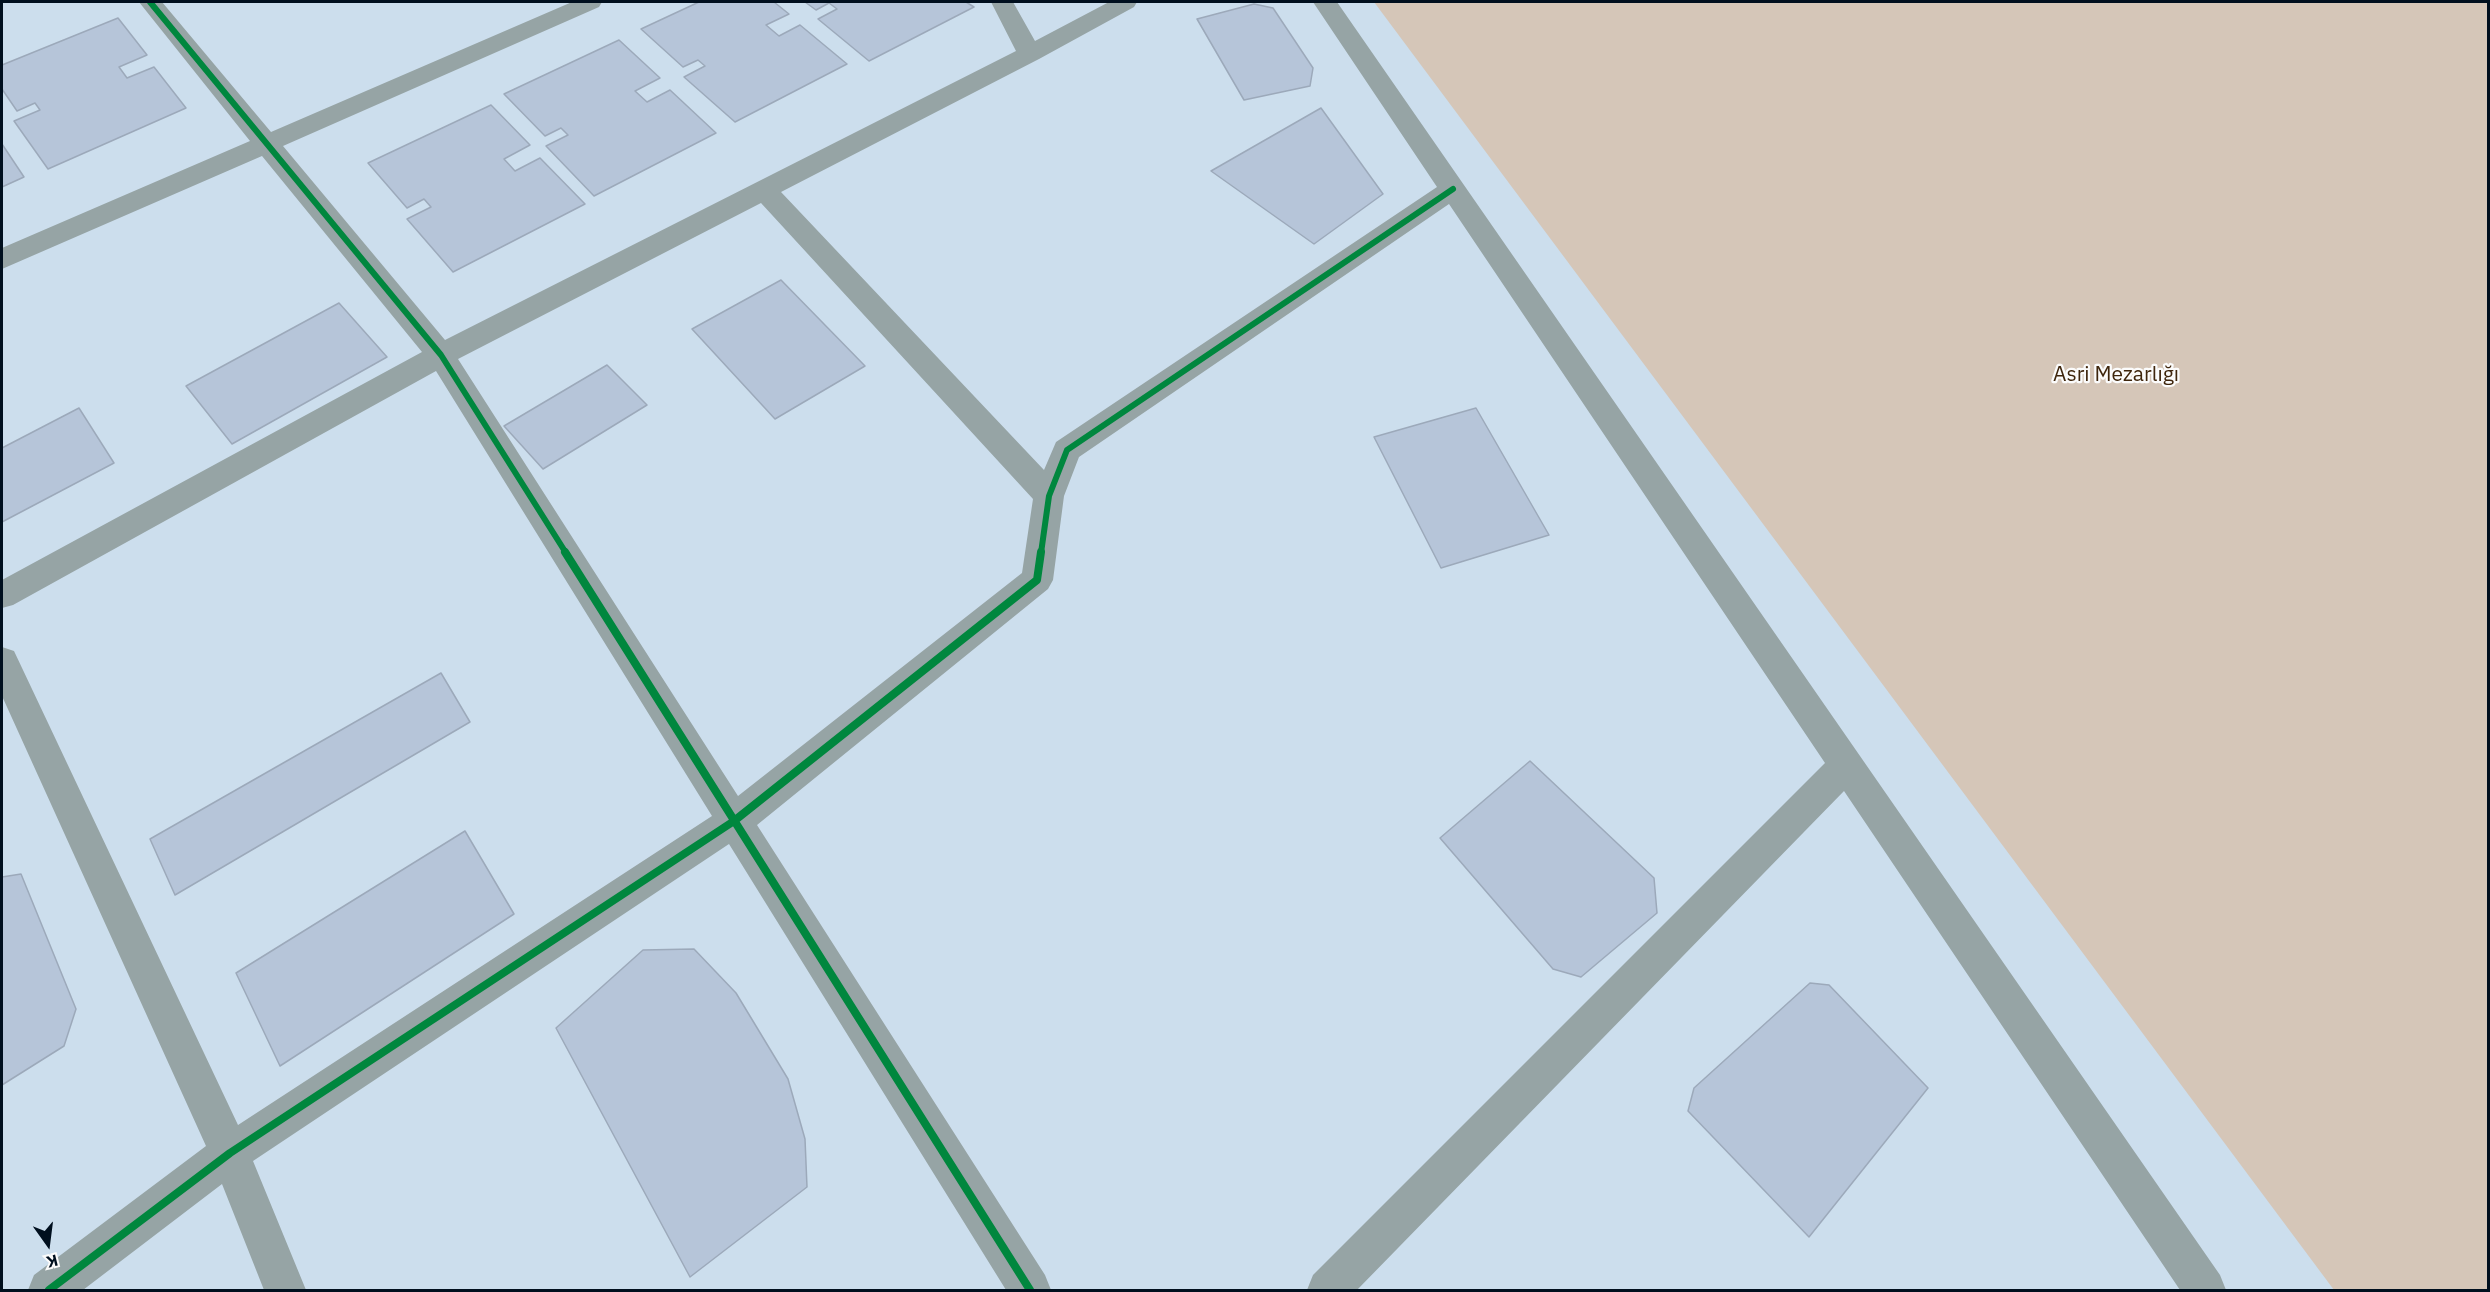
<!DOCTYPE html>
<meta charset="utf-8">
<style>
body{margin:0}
#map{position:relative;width:2490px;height:1292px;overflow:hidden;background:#ccdeed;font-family:"IBM Plex Sans",sans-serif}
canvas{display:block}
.frame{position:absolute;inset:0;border:3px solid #000f1e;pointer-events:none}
.north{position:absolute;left:18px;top:1214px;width:60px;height:60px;-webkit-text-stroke:4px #fbfbfb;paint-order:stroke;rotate:166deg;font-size:16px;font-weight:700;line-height:24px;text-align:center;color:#000f1e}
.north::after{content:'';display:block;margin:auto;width:21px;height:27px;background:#000f1e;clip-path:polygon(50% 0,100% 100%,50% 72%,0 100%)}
</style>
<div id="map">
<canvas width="2490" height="1292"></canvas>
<div class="frame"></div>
<div class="north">K</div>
</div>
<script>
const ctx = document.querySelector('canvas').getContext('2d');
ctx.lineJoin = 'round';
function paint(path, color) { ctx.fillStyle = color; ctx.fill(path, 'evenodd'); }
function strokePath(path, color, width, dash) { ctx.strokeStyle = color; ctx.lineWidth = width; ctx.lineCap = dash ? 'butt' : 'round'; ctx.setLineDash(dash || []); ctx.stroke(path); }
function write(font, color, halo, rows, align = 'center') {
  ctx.font = font + ' "IBM Plex Sans",sans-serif'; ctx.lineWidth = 4.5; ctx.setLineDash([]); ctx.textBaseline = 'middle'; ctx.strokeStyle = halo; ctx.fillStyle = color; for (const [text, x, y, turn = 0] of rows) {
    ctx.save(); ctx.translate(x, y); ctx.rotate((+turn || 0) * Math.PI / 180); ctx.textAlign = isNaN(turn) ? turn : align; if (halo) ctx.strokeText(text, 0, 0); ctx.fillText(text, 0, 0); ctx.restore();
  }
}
const green = new Path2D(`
 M1374,2h1114v1288h-154z`);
const building = new Path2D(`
 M699,2h75l15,12 -23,11 13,11 21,-11 47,39 -112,58 -51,-45 21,-11 -7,-6 -15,7 -42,-38z
 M805,2h161l8,5 -105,54 -51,-42 19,-10 -8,-6 -13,7z
 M1254,4l19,4 40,60 -3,18 -66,14 -47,-81z
 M118,18l29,37 -28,12 8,11 27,-11 32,41 -138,61 -34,-48 26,-11 -5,-7 -18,8 -15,-22v-24z
 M619,40l41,38 -25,13 12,11 23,-12 46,43 -122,63 -48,-50 22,-11 -7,-7 -16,8 -41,-42z
 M491,105l39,40 -26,14 11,12 25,-13 45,46 -132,68 -46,-53 24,-12 -7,-8 -17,9 -39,-45z
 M1321,108l62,86 -69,50 -103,-73z
 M2,144l22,33 -22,10z
 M781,280l84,86 -90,53 -83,-90z
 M339,303l48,54 -155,87 -46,-58z
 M607,365l40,40 -104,64 -39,-43z
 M79,408l35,55 -112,59v-74z
 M1476,408l73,127 -108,33 -67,-131z
 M441,673l29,49 -295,173 -25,-56z
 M1530,761l124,117 3,35 -76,64 -28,-8 -113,-131z
 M465,831l49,83 -234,152 -44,-93z
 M21,874l55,135 -12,37 -62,39v-208z
 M694,949l42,44 52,86 17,60 2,48 -117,90 -134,-249 87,-78z
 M1810,983l19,2 99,103 -119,149 -121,-126 6,-23z`);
const minor = new Path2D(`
 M139,2h23l109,130 301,-130h30l-3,5 -316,139 162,194 571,-289 -25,-49h22l22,39 74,-39h28l-3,5 -95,52 -258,133 263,278 12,-28 381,-255 -124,-185h24l883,1273 6,15h-46l-336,-499 -487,499h-50l6,-15 512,-512 -376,-559 -370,253 -15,39 -11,84 -5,9 -291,236 288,450 6,15h-45l-277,-446 -476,317 53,129h-42l-42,-106 -139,106h-55l6,-15 172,-129 -204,-450v-49l12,4 224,474 474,-309 -276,-445 -423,234 -11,3v-28l420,-228 -160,-196 -260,113v-21l248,-107zM761,203l272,296 -11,74 -284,223 -280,-437z`);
const cyclewayFar1 = new Path2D(`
 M150,2l291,353 125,198
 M1041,553l8,-57 18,-46 386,-261`);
const cycleway = new Path2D(`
 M565,552l465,738
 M49,1290l181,-137 504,-332 303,-241 4,-28`);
const parkNames = [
 ["Asri Mezarlığı",2116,375]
];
paint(green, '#d5c6b8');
paint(building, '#b6c5d9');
strokePath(building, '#9ca9ba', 1.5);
paint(minor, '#96a4a5');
strokePath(cyclewayFar1, '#00873e', 6);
strokePath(cycleway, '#00873e', 8);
write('21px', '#3e250c', '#fbfbfb', parkNames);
</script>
